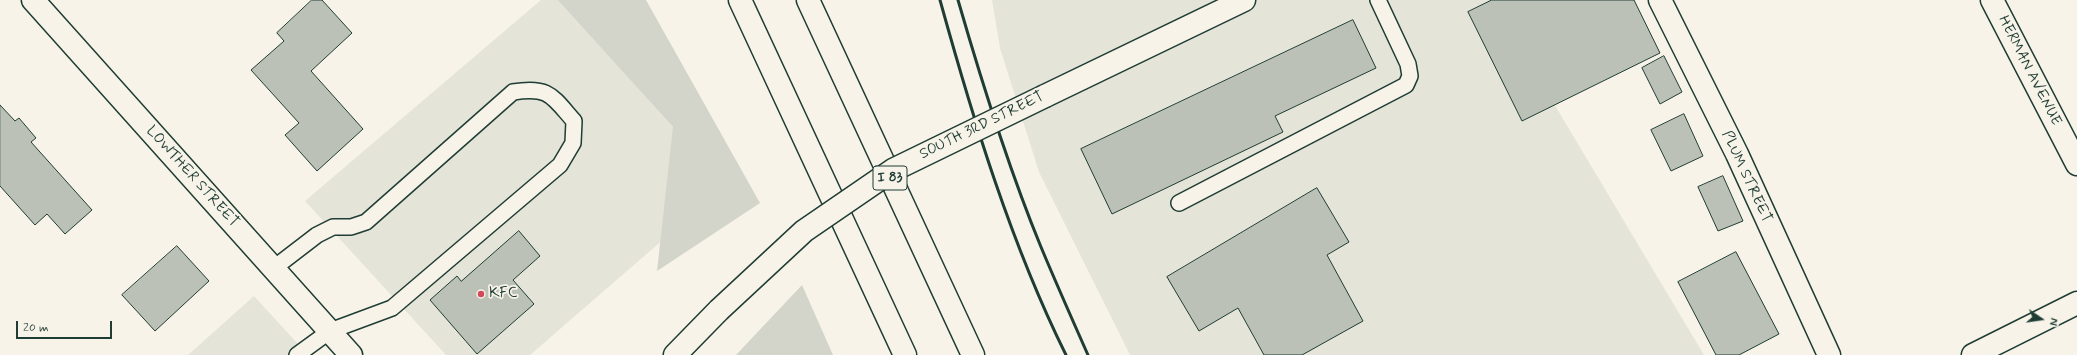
<!DOCTYPE html>
<style>
body{margin:0}
#map{position:relative;width:2077px;height:355px;overflow:hidden;background:#f7f3e8;font-family:Mynerve,sans-serif}
canvas{display:block}
.north{position:absolute;left:2021px;top:299px;width:40px;height:40px;-webkit-text-stroke:3px #f7f3e8;paint-order:stroke;rotate:103deg;font-size:11px;font-weight:700;line-height:16px;text-align:center;color:#1f3d34}
.north::after{content:'';display:block;margin:auto;width:14px;height:18px;background:#1f3d34;clip-path:polygon(50% 0,100% 100%,50% 72%,0 100%)}
.scale{position:absolute;left:16px;top:321px;width:96px;height:18px;box-sizing:border-box;border:2px solid #1f3d34;border-top:0;padding-left:5px;font-size:12px;line-height:14px;white-space:nowrap;color:#1f3d34;-webkit-text-stroke:3px #f7f3e8;paint-order:stroke}
</style>
<div id="map">
<canvas width="2077" height="355"></canvas>
<div class="north">N</div>
<div class="scale">20 m</div>
</div>
<script>
const ctx = document.querySelector('canvas').getContext('2d');
ctx.lineJoin = 'round';
function paint(path, color) { ctx.fillStyle = color; ctx.fill(path, 'evenodd'); }
function strokePath(path, color, width, dash) { ctx.strokeStyle = color; ctx.lineWidth = width; ctx.lineCap = dash ? 'butt' : 'round'; ctx.setLineDash(dash || []); ctx.stroke(path); }
function write(font, color, halo, rows, align = 'center') {
  ctx.font = font + ' Mynerve,sans-serif'; ctx.lineWidth = 3.5; ctx.setLineDash([]); ctx.textBaseline = 'middle'; ctx.strokeStyle = halo; ctx.fillStyle = color; for (const [text, x, y, turn = 0] of rows) {
    ctx.save(); ctx.translate(x, y); ctx.rotate((+turn || 0) * Math.PI / 180); ctx.textAlign = isNaN(turn) ? turn : align; if (halo) ctx.strokeText(text, 0, 0); ctx.fillText(text, 0, 0); ctx.restore();
  }
}
const built = new Path2D(`
 M541,0h19l165,186 -195,169h-84l-141,-154z
 M992,0h500l212,355h-574l-91,-183 -39,-124z
 M254,296l54,59h-120z`);
const green = new Path2D(`
 M558,0h88l114,203 -103,68 16,-144z
 M802,285l31,70h-97z`);
const building = new Path2D(`
 M312,0h10l30,33 -41,38 52,58 -46,42 -32,-36 14,-12 -48,-53 33,-29 -7,-8z
 M1492,0h142l26,53 -138,68 -54,-109z
 M1353,20l23,48 -101,48 8,16 -171,82 -31,-65z
 M1664,56l18,36 -22,12 -18,-36z
 M0,105l15,16 4,-3 17,20 -5,4 61,68 -27,24 -18,-20 -12,11 -35,-39z
 M1684,114l19,42 -32,15 -20,-41z
 M1723,176l20,45 -25,10 -20,-44z
 M1317,188l32,54 -22,13 36,66 -61,34h-38l-26,-47 -39,23 -32,-54z
 M519,231l21,25 -27,24 21,24 -57,50 -47,-54 27,-24 4,5z
 M177,246l32,35 -54,50 -33,-36z
 M1736,252l43,82 -40,21h-23l-38,-73z`);
const service = new Path2D(`
 M1179,203l227,-118 4,-9 -2,-12 -30,-64
 M274,268l43,-33 16,-8h18l15,-5 147,-130c36,-6 39,4 61,29l-1,22 -13,22 -168,143 -62,23 -33,24`);
const minor = new Path2D(`
 M1660,0l77,154 92,201
 M1992,0l85,164
 M1973,355l104,-52`);
const secondary = new Path2D(`
 M33,0l318,355`);
const primary = new Path2D(`
 M1045,96l199,-96
 M675,355l44,-45`);
const motorway = new Path2D(`
 M740,0l165,355
 M808,0l165,355`);
const rail = new Path2D(`
 M940,0c33,119 71,244 126,355
 M958,0c24,83 50,167 83,247 15,36 31,72 47,108`);
const primaryBridge = new Path2D(`
 M719,310l85,-79 89,-61 152,-74`);
const markers = [
 [481,294,4,"#d1495b"]
];
const shields = [
 [890,178,34]
];
const shieldNames = [
 ["I 83",890,178]
];
const streetNames = [
 ["HERMAN AVENUE",2029,71,63],
 ["SOUTH 3RD STREET",982,126,-26],
 ["LOWTHER STREET",192,177,48],
 ["PLUM STREET",1746,177,65]
];
const poiNames = [
 ["KFC",489,294]
];
paint(built, '#e5e4d9');
paint(green, '#d3d5ca');
paint(building, '#bbc1b6');
strokePath(building, '#1f3d34', 1);
strokePath(service, '#1f3d34', 18);
strokePath(minor, '#1f3d34', 25);
strokePath(secondary, '#1f3d34', 25);
strokePath(primary, '#1f3d34', 25);
strokePath(motorway, '#1f3d34', 25);
strokePath(service, '#f7f3e8', 15);
strokePath(minor, '#f7f3e8', 22);
strokePath(secondary, '#f7f3e8', 22);
strokePath(primary, '#f7f3e8', 22);
strokePath(motorway, '#f7f3e8', 22);
strokePath(rail, '#1f3d34', 3);
strokePath(primaryBridge, '#1f3d34', 25, []);
strokePath(primaryBridge, '#f7f3e8', 22);
for (const [x, y, r, color] of markers) { const dot = new Path2D(); dot.arc(x, y, r, 0, 2 * Math.PI); ctx.fillStyle = color; ctx.fill(dot); strokePath(dot, '#f7f3e8', 1.5); }
for (const [x, y, w] of shields) { const box = new Path2D(); box.roundRect(x - w / 2, y - 12, w, 24, 3); ctx.fillStyle = '#f7f3e8'; ctx.fill(box); strokePath(box, '#1f3d34', 1); }
write('bold 14px', '#1f3d34', null, shieldNames);
write('15px', '#1f3d34', '#f7f3e8', streetNames);
write('15px', '#1f3d34', '#f7f3e8', poiNames, 'left');
</script>
